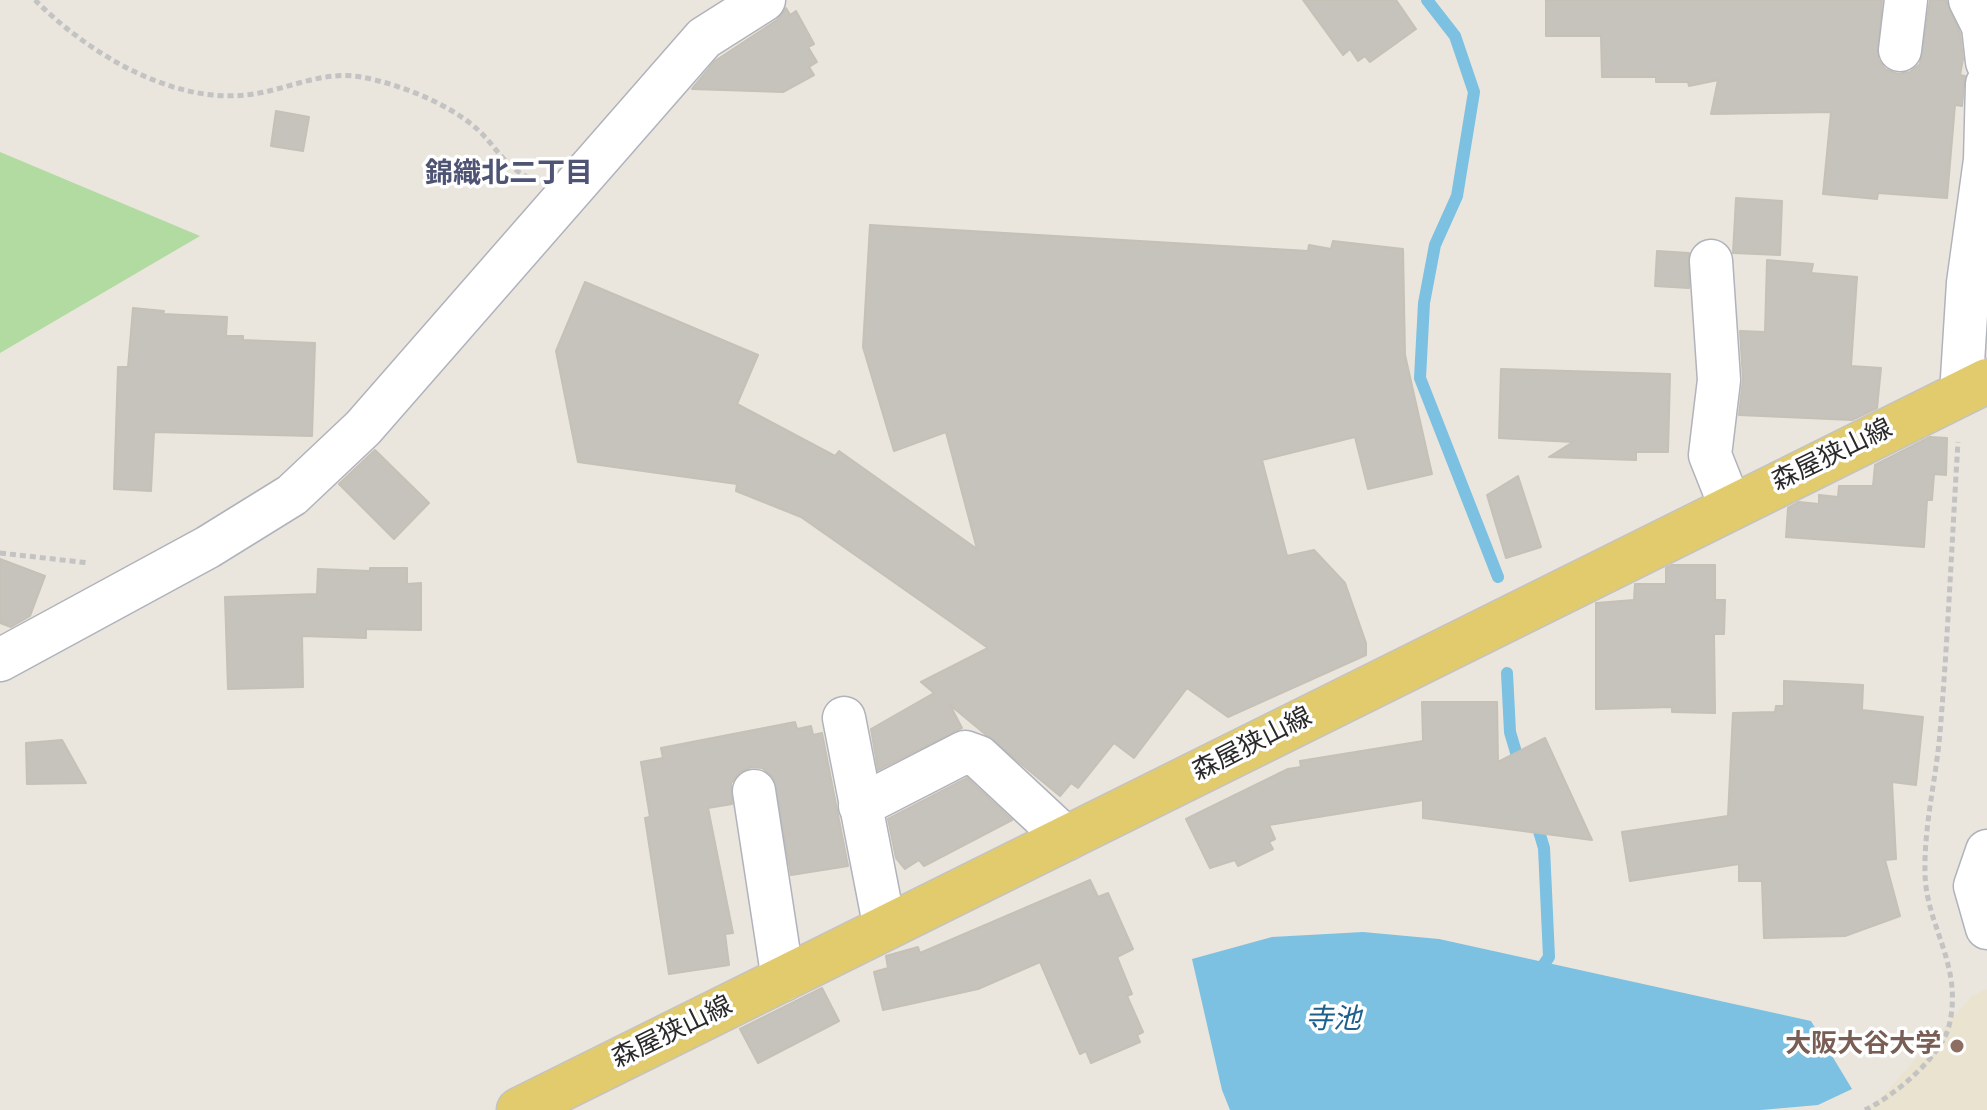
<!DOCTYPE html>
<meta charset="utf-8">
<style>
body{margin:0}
canvas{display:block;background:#eae5dd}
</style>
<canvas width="1987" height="1110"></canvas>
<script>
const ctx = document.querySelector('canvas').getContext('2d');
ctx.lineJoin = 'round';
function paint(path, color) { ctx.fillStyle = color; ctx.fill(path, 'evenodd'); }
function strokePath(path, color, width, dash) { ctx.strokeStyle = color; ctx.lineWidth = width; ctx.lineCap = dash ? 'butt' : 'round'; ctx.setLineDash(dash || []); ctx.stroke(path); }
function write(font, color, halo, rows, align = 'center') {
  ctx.font = font + ' "Source Sans 3","Noto Sans JP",sans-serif'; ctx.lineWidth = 7; ctx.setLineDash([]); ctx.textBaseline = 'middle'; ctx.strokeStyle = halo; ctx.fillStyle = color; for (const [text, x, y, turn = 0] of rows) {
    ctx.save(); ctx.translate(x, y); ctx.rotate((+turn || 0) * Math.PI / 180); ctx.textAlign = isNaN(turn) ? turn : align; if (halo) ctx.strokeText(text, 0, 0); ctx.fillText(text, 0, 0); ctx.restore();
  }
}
const education = new Path2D(`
 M1987,989v121h-123l18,-13 90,-101z`);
const green = new Path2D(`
 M0,152l200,84 -200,117z`);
const water = new Path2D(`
 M1363,932l76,7 372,82 41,68 -34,16 -57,5h-531l-8,-20 -30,-131 80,-22z`);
const stream = new Path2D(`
 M1427,0l28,36 19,56 -17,104 -22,49 -11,58 -4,75 78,199
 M1507,673l3,59 10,34
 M1535,818l9,30 5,109 -12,17`);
const building = new Path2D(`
 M1303,0h93l20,29 -46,33 -5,-6 -7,5 -8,-12 -7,6z
 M1546,0h336l-4,59 7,10 13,5 12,-2 10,-8 10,-64h16l14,33 3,26 -3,16 5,1 -3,30 -7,-1 -8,93 -69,-5 -1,6 -54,-5 8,-82 -120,2 7,-34 -29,6 -1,-4h-32v-5h-54l-1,-41h-55z
 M786,8l4,7 6,-4 18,33 -6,3 9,15 -8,5 5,8 -31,17 -91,-3 23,-28 62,-41z
 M276,111l33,6 -6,34 -32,-5z
 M1736,198l46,3 -2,54 -47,-2z
 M870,225l438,26 1,-6 22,4 2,-8 70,8 2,106 27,119 -64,15 -13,-52 -93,23 25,96 27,-6 31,33 21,60v12l-138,62 -41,-29 -53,70 -20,-15 -36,45 -7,-5 -11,13 -110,-91 12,23 -84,42 -7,-41 63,-36 -13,-11 67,-34 -187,-131 -65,-26 1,-7 -159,-22 -22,-111 29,-69 173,73 -21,49 98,52 4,-5 138,98 -31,-117 -52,19 -31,-104z
 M1657,251l32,2v35l-34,-2z
 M1767,260l46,4 -2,9 46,4 -6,89 30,2 -4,40 -25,12 -113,-5 4,-36 -3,-48 25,1z
 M133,308l31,3 -1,3 64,3 -1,19h17v4l72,3 -3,93 -158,-4 -3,59 -37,-2 4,-122h10z
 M1501,369l169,5 -2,78h-32v8l-87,-3 24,-15 -74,-4z
 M1930,437l17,1 -1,37 -12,-1 -2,26h-5l-3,47 -138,-10 2,-29 11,-6 20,2v-9l19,2 1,-11h34l2,-21z
 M375,450l54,53 -35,36 -55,-55z
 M1518,476l23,71 -35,11 -19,-63z
 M0,559l45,17 -15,40 -19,11 -11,-4z
 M1672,565h43v35h10l-1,34h-10l1,79 -43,-1v-5l-76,2v-106l38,-3 1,-16h31v-16z
 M370,568h37v16l14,-1v47l-55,-1v9l-64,-2 1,51 -75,2 -3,-92 92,-3 1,-25 52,2z
 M1784,681l79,4 -1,25 61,7 -7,68 -24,-3 4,77 -11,1 15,56 -55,20 -81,2 -2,-57h-23v-17l-109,17 -8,-49 106,-16 5,-103 42,-1 1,-6h8z
 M1422,702h75l1,60 47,-24 47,102 -169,-22v-18l-154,25 6,14 -6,3 4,7 -35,17 -3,-6 -25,8 -24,-49 102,-50 13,-2 -1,-6 123,-20z
 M795,722l2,7 14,-3 2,9 9,-2 26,133 -57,9 -18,-98 -11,-9 -11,-1 -11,5 -9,11 1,21 -24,4 25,125 -8,1 4,31 -60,9 -24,-156 5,-1 -9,-55 22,-4 -2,-10z
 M62,740l24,43 -59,1 -1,-41z
 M967,778l45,42 -88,46 -5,-6 -14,9 -9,-11 -8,-39z
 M1090,880l8,17 10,-4 25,56 -16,8 15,37 -5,2 16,36 -6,3 3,7 -49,21 -5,-12 -6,3 -40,-92 -62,27 -95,21 -9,-38 14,-4 -2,-12 32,-9 2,6z
 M822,988l17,33 -81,42 -18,-34z`);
const path = new Path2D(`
 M35,0c52,52 134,103 211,95 39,-4 75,-25 115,-18 38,7 87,26 116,52 19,17 28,39 53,49
 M0,553l89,10
 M1865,1110c29,-14 76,-53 84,-84 15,-61 -24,-101 -24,-154 -1,-47 11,-93 15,-139 8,-97 12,-194 18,-291`);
const minor = new Path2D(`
 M1970,0l13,26 4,36
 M1900,50l6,-50
 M1711,261l8,119 -9,75 21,53
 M1961,394l7,-111 17,-123 2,-76
 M0,660l208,-113 84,-52 71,-67 341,-390 60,-38
 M844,718l41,211
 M754,791l29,189
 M860,806l105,-54 14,5 88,82
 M1987,851l-12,35 12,42`);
const major = new Path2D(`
 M519,1110l1468,-729`);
const markers = [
 [1957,1046,8,"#8d6e63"]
];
const streetNames = [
 ["森屋狭山線",1833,457,-26],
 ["森屋狭山線",1253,746,-27],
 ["森屋狭山線",673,1034,-26]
];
const educationNames = [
 ["大阪大谷大学",1941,1046]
];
const neighbourhoodNames = [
 ["錦織北二丁目",509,176]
];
const waterNames = [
 ["寺池",1333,1022]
];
paint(education, '#eae3cf');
paint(green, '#b1dba0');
paint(water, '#7cc1e1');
strokePath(stream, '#7cc1e1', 12);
paint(building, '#c6c3bc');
strokePath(building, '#c5c1b7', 2);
strokePath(minor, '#b1b3bc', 45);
strokePath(major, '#c3c3c3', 47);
strokePath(path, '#c3c3c3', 5, [6, 4]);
strokePath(minor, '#fff', 42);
strokePath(major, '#e1cb6c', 44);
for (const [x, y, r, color] of markers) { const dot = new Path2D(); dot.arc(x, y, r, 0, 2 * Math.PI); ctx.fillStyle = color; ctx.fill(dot); strokePath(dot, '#fff', 3); }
write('26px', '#2a2a2a', '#fff', streetNames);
write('bold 26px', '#785e54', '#fff', educationNames, 'right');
write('bold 28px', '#4f5475', '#fff', neighbourhoodNames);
write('italic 28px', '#1c608c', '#fff', waterNames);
</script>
